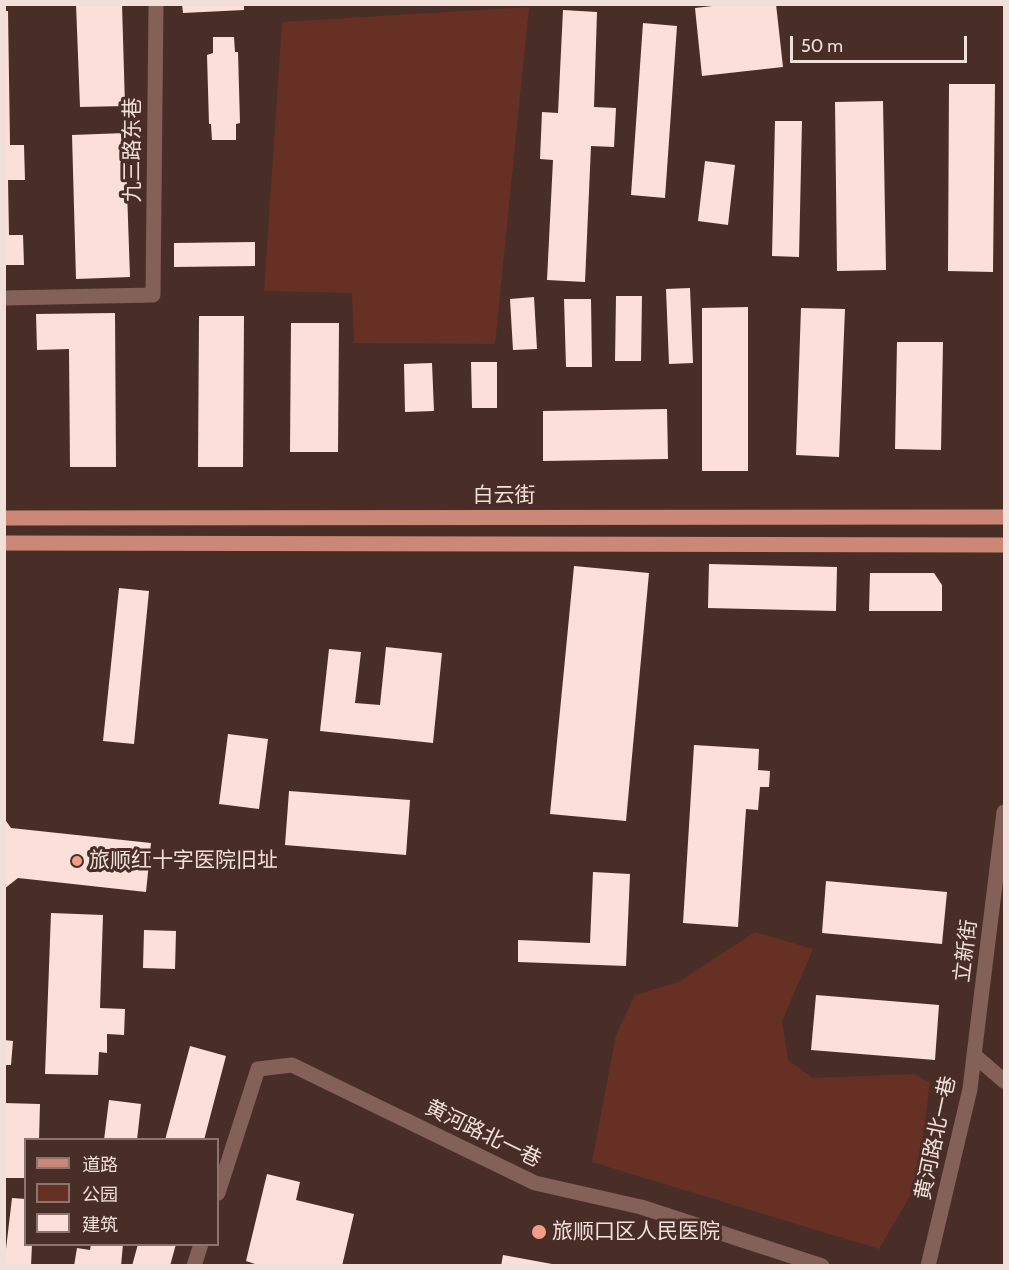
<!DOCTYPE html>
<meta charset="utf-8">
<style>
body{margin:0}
#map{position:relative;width:1009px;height:1270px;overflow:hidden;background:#492e28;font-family:Cabin,"Noto Sans SC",sans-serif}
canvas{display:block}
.frame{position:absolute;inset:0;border:6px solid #f1dfda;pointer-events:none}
.legend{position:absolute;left:24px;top:1138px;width:195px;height:108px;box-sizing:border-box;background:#492e28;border:2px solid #8c756f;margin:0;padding:8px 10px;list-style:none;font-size:18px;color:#f1dfda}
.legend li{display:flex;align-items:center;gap:12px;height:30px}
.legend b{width:30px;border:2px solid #8c756f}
.scale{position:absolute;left:790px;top:36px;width:177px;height:27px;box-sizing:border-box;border:3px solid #f1dfda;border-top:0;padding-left:8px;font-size:18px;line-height:21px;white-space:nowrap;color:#f1dfda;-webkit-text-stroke:4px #492e28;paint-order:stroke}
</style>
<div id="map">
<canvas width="1009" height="1270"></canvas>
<div class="frame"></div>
<ul class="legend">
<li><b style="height:8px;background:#cd8777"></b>道路</li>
<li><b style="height:16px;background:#663025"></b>公园</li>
<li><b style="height:16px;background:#fcdfd8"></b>建筑</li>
</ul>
<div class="scale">50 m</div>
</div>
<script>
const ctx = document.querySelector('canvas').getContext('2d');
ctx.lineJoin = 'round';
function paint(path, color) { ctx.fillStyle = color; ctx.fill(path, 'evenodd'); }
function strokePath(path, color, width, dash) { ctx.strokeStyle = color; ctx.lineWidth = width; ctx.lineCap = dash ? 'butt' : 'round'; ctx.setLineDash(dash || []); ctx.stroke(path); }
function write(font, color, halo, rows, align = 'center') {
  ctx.font = font + ' Cabin,"Noto Sans SC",sans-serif'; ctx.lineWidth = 6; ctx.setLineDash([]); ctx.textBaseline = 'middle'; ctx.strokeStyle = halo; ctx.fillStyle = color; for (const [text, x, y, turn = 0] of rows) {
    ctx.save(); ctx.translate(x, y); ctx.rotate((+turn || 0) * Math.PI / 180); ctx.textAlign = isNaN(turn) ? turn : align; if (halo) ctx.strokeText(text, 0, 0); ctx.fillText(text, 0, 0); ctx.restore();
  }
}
const green = new Path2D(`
 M529,7l-34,337 -141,-1 -2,-50 -88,-2 18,-269z
 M755,932l58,17 -31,72 6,39 25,18 101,-4 16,9 -13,101 -38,65 -287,-87 24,-127 19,-40 44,-13z`);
const building = new Path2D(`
 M76,4h46l3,102 -45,1z
 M182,4h62v6l-61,3z
 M730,4h46l7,63 -81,9 -7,-68z
 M563,10l34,2 -3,95 22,1 -2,39 -23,-1 -6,136 -38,-2 6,-120 -13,-1 2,-47 16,1z
 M4,11h4l2,134h14l1,35h-17l1,55h14l1,30h-20z
 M643,23l34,3 -12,172 -34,-3z
 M213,37h21l1,15h3l2,71 -4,1v16h-24l-1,-16h-2l-2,-69 6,-2z
 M949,84h46l-2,188 -45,-1z
 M883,101l3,169 -49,1 -2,-169z
 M775,121h27l-3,136 -27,-1z
 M125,133l5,144 -54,2 -4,-144z
 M705,161l30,4 -7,60 -30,-4z
 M255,242v24l-81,1v-24z
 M690,288l3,75 -24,1 -3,-75z
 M616,296h26l-1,65h-26z
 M534,297l3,52 -24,1 -3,-51z
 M564,299h27l1,68h-26z
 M748,307v164h-46v-163z
 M801,308l44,1 -6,148 -43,-2z
 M115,313l1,154h-46l-1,-118 -32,1 -1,-36z
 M199,316h45l-1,151h-45z
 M291,323h48l-1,129h-48z
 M897,342h46l-2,108 -46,-1z
 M471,362h26v46h-25z
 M432,363l2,48 -29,1 -1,-48z
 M667,409l1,50 -125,2v-50z
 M709,564l128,3 -1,44 -128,-3z
 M574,566l75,7 -23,248 -76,-7z
 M870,573h64l8,12v26h-73z
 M119,588l30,3 -15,153 -31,-3z
 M386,647l56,6 -9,90 -113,-12 9,-82 32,3 -6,51 25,2z
 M228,734l40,5 -9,70 -40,-5z
 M694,745l65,4 -1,21 12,1 -1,16h-9l-2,23 -12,-1 -8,118 -55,-4z
 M289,791l121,9 -4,55 -121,-10z
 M4,818l7,10 140,15 -5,49 -128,-14 -14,11z
 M593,872l37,2 -4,92 -108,-4v-22l72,3z
 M826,881l121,11 -5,52 -120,-11z
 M51,913l52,2 -3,93 25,1 -1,26 -17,-1v19l-8,-1 -1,23 -53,-1z
 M144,930l32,1 -1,38 -32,-1z
 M816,995l123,10 -4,55 -124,-10z
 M4,1040l9,1 -2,24h-7z
 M190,1046l36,10 -22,84h-39z
 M109,1100l32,4 -4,36h-33z
 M4,1103l36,1 -1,36h-13v38h-22z
 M267,1174l33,8 -4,18 58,14 -12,52h-87v-2l-9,-3z
 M12,1198l14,1v45h6l-1,22h-27z
 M91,1244h32l-2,22h-47l3,-18 13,2z
 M138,1244h38l-6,22h-38z
 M503,1255l49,9v2h-51z`);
const minor = new Path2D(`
 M4,298l149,-3 3,-291
 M1004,812l-30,243 30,26
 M218,1193l40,-124 34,-4 243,118 106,24 181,59
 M194,1266l7,-22
 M928,1266l42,-177 4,-34`);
const major = new Path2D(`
 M4,518l1000,-1
 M4,543l1000,2`);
const markers = [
 [77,861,6,"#f49e8a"],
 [539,1232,8,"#f49e8a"]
];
const streetNames = [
 ["九三路东巷",133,150,-90],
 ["白云街",504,496],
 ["立新街",966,951,-83],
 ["黄河路北一巷",483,1134,26],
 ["黄河路北一巷",936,1138,-78]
];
const poiNames = [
 ["旅顺红十字医院旧址",89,861],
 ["旅顺口区人民医院",552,1232]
];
paint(green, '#663025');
paint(building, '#fcdfd8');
strokePath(minor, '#836058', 15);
strokePath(major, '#cd8777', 15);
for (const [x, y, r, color] of markers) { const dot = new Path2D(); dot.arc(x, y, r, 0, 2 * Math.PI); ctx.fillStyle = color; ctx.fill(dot); strokePath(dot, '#492e28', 2); }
write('21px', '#f1dfda', '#492e28', streetNames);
write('21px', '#f1dfda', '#492e28', poiNames, 'left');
</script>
